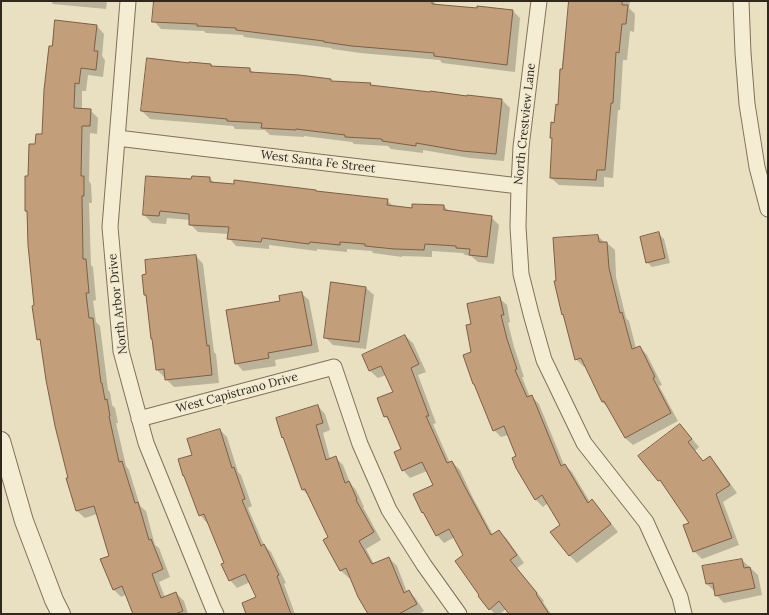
<!DOCTYPE html>
<style>
body{margin:0}
#map{position:relative;width:769px;height:615px;overflow:hidden;background:#e9e0c1;font-family:Lora,serif}
canvas{display:block}
.frame{position:absolute;inset:0;border:2px solid #31281d;pointer-events:none}
</style>
<div id="map">
<canvas width="769" height="615"></canvas>
<div class="frame"></div>
</div>
<script>
const ctx = document.querySelector('canvas').getContext('2d');
ctx.lineJoin = 'round';
function paint(path, color) { ctx.fillStyle = color; ctx.fill(path, 'evenodd'); }
function strokePath(path, color, width, dash) { ctx.strokeStyle = color; ctx.lineWidth = width; ctx.lineCap = dash ? 'butt' : 'round'; ctx.setLineDash(dash || []); ctx.stroke(path); }
function write(font, color, halo, rows, align = 'center') {
  ctx.font = font + ' Lora,serif'; ctx.lineWidth = 4; ctx.setLineDash([]); ctx.textBaseline = 'middle'; ctx.strokeStyle = halo; ctx.fillStyle = color; for (const [text, x, y, turn = 0] of rows) {
    ctx.save(); ctx.translate(x, y); ctx.rotate((+turn || 0) * Math.PI / 180); ctx.textAlign = isNaN(turn) ? turn : align; if (halo) ctx.strokeText(text, 0, 0); ctx.fillText(text, 0, 0); ctx.restore();
  }
}
const shadow = new Path2D(`
 M51,1h56l-1,8 -53,-5z
 M155,1h278l4,4 76,6 7,7 -5,54 -73,-9 -2,-3 -80,-7 -28,-4 -1,-1 -87,-11 -1,-2 -37,-2 -2,-2 -43,-2 -7,-8z
 M570,1h59l1,1 -1,6 6,6 -1,18 -4,-1 -3,29h-4l-3,50h-2l-5,68 -9,-1v10l-45,-2 -8,-7 2,-38 -2,-3 7,-31z
 M97,26l7,8 -2,22 3,4 -2,17 -15,-2 -2,16h-4v19h8l8,8 -1,16 -7,-1 -1,48 2,3 1,19h-3l2,62 2,2 3,33 -3,1 3,21 4,4 8,64 2,2 2,13 3,3 3,15h-2l10,43 3,4 11,36 6,5 9,34 4,3 11,29 -11,5 6,15 11,-4 8,8 4,13h-54l-7,-20 -6,3 -8,-8 -3,-33 -13,-42 -12,4 -8,-7 -8,-33 -27,-135 -4,-4 -10,-126 -2,-2 3,-34 7,-32 7,-10z
 M190,64l20,1 2,2 38,2 4,4 76,7 3,2 37,2 2,2 130,14 8,8 -6,53 -34,-3 -47,-8v3l-32,-4 -3,-3 -34,-2 -2,-2 -48,-6v1l-34,-2 -5,-5 -30,-1 -2,-3 -83,-7 -8,-8z
 M209,178l6,5 102,9 70,8 7,7 19,2v-4l31,1 5,5 42,6 8,8 -5,39 -16,-2 -7,-6 -6,-1 -2,-2 -31,-2v6l-30,-1v1l-29,-4 -1,-2 -25,-2v3l-30,-3v2l-48,-6v4l-33,-3 -7,-8v-4l-31,-2 -8,-8v-4l-23,-2 -1,6 -14,-1 -8,-8 48,-35z
 M659,234l5,5 6,24 -18,4 -5,-5z
 M598,236l7,7h2l8,7 1,27 10,41 3,3 7,27 4,-1 7,8 15,30 -3,1 19,35 -45,24 -8,-7 -15,-29 -8,-7 -16,-36 -2,1 -8,-8z
 M196,256l7,8 11,88 2,2 3,29 -45,4 -8,-8v-2h-2l-7,-7 -10,-73 -3,-2z
 M366,288l8,7 -8,54 -33,-4 -8,-8z
 M301,293l8,7 10,52 -44,8 1,6 -33,5 -7,-8 45,-61z
 M499,298l8,7 3,17 -2,1 6,24 10,30h-2l8,20 1,-1 8,8 25,61h1l7,7 18,30 2,-1 7,7 19,24 -41,31 -7,-7 -18,-24 9,-7 -13,-22 -5,4 -8,-8 -27,-64 -7,2 -7,-7 -21,-77v-28z
 M405,336l8,7 13,29 -8,3 18,48 -3,1 17,39 2,-1 8,8 12,26 21,39 6,-4 8,8 17,24 -7,5 27,33 -1,1 8,12h-41l-4,-5 -6,5h-5l-5,-5 -9,-14 -16,-39 -10,-19 -11,6 -7,-8 -12,-20 -2,-3 11,-27 -7,-14 -17,7 -7,-8 -1,-21 -12,-27 -5,-6 9,-24 -8,-17 -8,3 -8,-7 -7,-16z
 M318,406l7,8 5,16 -7,3 7,26 5,-2 8,8 7,18 6,7 8,17h-1l18,33 -15,9 8,15 15,-6 8,8 10,26 2,-1 7,8 8,12 -5,3h-50l-18,-37 -2,1 -8,-7 -17,-31 5,-2 -19,-41 -7,-7 -19,-51 -1,-2z
 M680,425l7,8 12,14 -4,4 9,11 6,-4 7,7 20,28 -14,9 16,43 -37,14 -8,-8 -3,-28 -25,-35 -7,-8z
 M220,430l7,7 11,35 3,3 11,31 -4,2 16,37 7,7 15,31 -2,1 11,30h-48l10,-16 -7,-16 -13,6 -7,-8 -5,-17 -17,-41 -1,1 -7,-8 -7,-59z
 M742,560l16,15 4,20 -38,8 -8,-8 -1,-4h-1l-7,-7z`);
const building = new Path2D(`
 M154,1h278v3l45,4v-2l36,4 -6,55 -73,-9v-3l-82,-7 -28,-4v-1l-88,-11v-2l-39,-2v-2l-45,-2z
 M569,1h53v4h6l-2,19h-4l-3,29 -3,-1 -3,51h-2l-6,67h-8l-1,10 -46,-2 2,-40h-2l1,-16 3,1 2,-19 2,1 2,-36h2z
 M55,20l42,5 -3,26h4l-2,19 -15,-2 -2,16 -4,-1 -1,25 17,1 -1,17h-8l-1,50h3v20h-2l1,63h3l3,34h-3l3,25h4l8,65h1l3,17 2,-1 3,17h-1l10,46 3,-1 13,42 3,-1 11,38 2,-1 12,30 -11,5 9,24 15,-6 7,19 -8,3h-42l-11,-28 -9,4 -13,-31 9,-3 -15,-50 -18,5 -10,-33h2l-13,-52 -9,-46 -6,-41 -3,1 -5,-34 2,-1 -6,-60 -1,-34h-2v-35h3l1,-32h6l1,-10h6l2,-44 5,-44h3z
 M147,58l42,5v-1l22,2v2l39,2v4l49,3 32,4v2l40,2 -1,2 60,7v-1l37,5v-1l35,4 -6,55 -34,-3 -46,-8v3l-34,-5v-2l-37,-2v-2l-49,-6v1l-35,-2 1,-5 -35,-2v-2l-86,-8z
 M146,176l45,3 1,-3 18,1v5l24,2v-4l82,10v1l72,8 -1,6 25,3v-4l32,1v5l48,6 -5,41 -18,-2 1,-6 -14,-1v-2l-31,-2 -1,6 -29,-1h-1l-29,-3v-2l-25,-2v3l-30,-3 -1,2 -47,-6 -1,4 -34,-3 2,-12 -40,-2v-11l-29,-3 -1,5 -16,-1z
 M659,232l6,26 -19,5 -6,-26z
 M598,235l1,7h8l2,26 11,45 2,-1 10,37 8,-3 15,31 -2,1 18,35 -46,25 -21,-37 -2,1 -21,-44 -6,2 -12,-46 -1,1 -8,-34h2l-3,-43z
 M196,255l11,91 2,-1 3,30 -47,5 -1,-11 -8,1 -4,-31h-1l-5,-44h-2l-2,-20 4,-1 -1,-14z
 M331,282l35,5 -7,55 -35,-4z
 M302,292l10,53 -44,8 1,5 -34,6 -9,-54 54,-9 -1,-5z
 M500,297l4,18h-3l6,24 10,30 -2,1 12,27 5,-2 29,71 4,-2 23,39 4,-4 19,25 -42,32 -19,-24 10,-7 -18,-30 -7,5 -19,-32 -4,-10 4,-2 -12,-30 -11,5 -19,-47h-1l-10,-29 8,-3 -5,-27 5,-1 -4,-20z
 M405,335l14,29 -8,4 18,48h-3l21,47 5,-2 13,26 26,48 8,-5 18,25 -7,5 27,33 -1,1 13,20h-40l-10,-13 -10,9 -11,-14 1,-1 -24,-34 8,-6 -14,-26 -13,7 -13,-24 -1,1 -9,-19 20,-9 -11,-23 -20,9 -8,-19 7,-3 -14,-33 -3,1 -7,-19 16,-6 -12,-26 -12,5 -7,-16z
 M318,405l5,18 -7,2 10,35 10,-4 9,27 4,-2 8,18 -1,1 18,32 -15,9 13,23 17,-7 15,36 5,-3 8,14 -18,10h-31l-10,-17 -12,-29 -6,3 -17,-31 5,-3 -23,-48 -3,1 -19,-53 -1,1 -6,-20z
 M680,424l12,15 -4,3 15,19 7,-5 20,29 -14,9 16,44 -39,14 -10,-27 6,-2 -29,-43 -2,1 -20,-25z
 M220,429l12,39 2,-1 11,32 -3,1 19,46 3,-2 15,31 -2,1 14,38h-45l-4,-11 14,-6 -11,-23 -16,7 -8,-17 3,-1 -20,-49 -5,2 -15,-40h-1l-5,-17 14,-4 -5,-16z
 M742,559l2,9 6,-1 5,21 -40,8 -2,-13 -7,1 -4,-18z`);
const minor = new Path2D(`
 M128,1l-18,226 11,124 25,92 67,165 3,6
 M539,1l-18,146 -2,39 -1,41 3,47 10,40 13,46 40,83 62,79 34,75 4,17
 M741,1l2,52 4,51 10,63 11,42
 M117,138l402,48
 M139,419l195,-52 26,77 29,66 35,55 35,49`);
const tertiary = new Path2D(`
 M1,441l23,80 30,79 7,14`);
const streetNames = [
 ["North Crestview Lane",525,124,-84],
 ["West Santa Fe Street",318,162,7],
 ["North Arbor Drive",118,304,-96],
 ["West Capistrano Drive",237,393,-15]
];
paint(shadow, '#0003');
paint(building, '#c39e7a');
strokePath(building, '#7d5e43', 1);
strokePath(minor, '#80715a', 17);
strokePath(tertiary, '#80715a', 20);
strokePath(minor, '#f5edd3', 15);
strokePath(tertiary, '#f5edd3', 18);
write('12px', '#31281d', '#f1ead0', streetNames);
</script>
